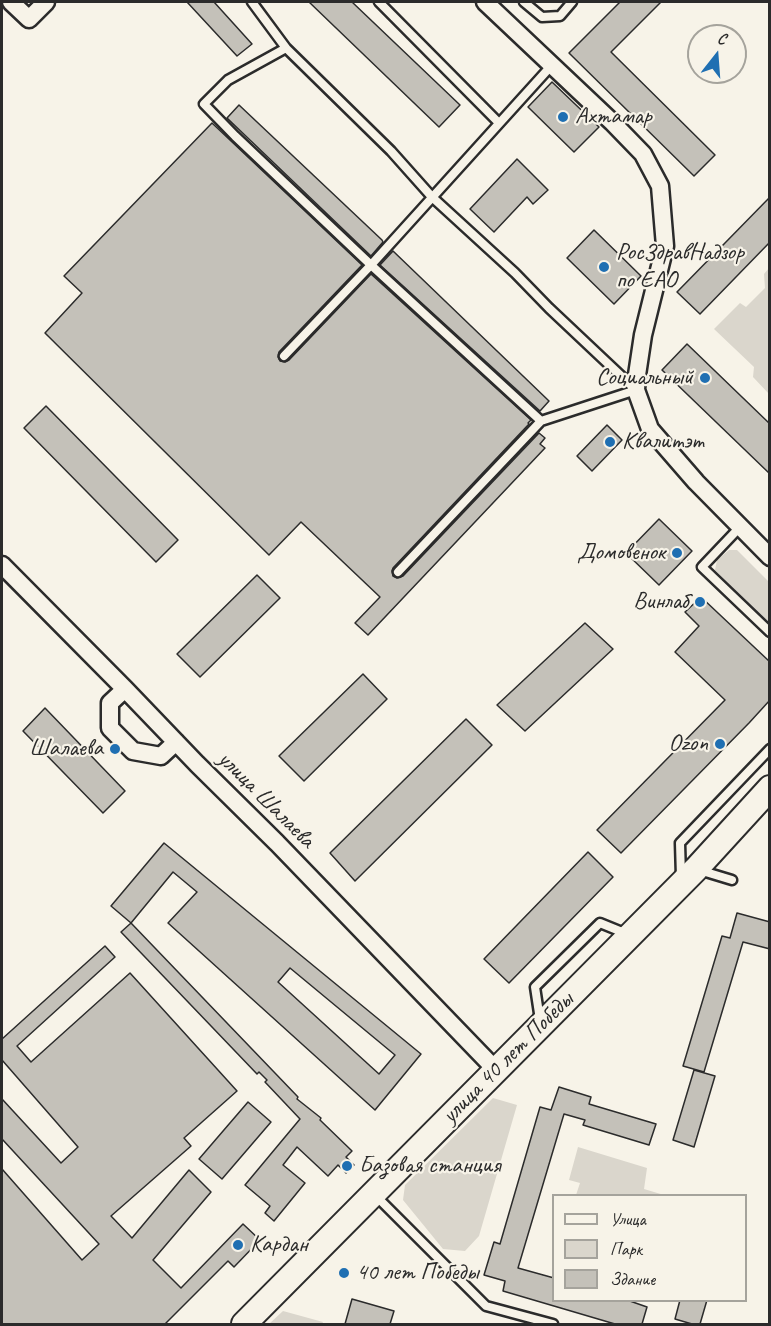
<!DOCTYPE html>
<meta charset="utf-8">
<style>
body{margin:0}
#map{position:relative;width:771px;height:1326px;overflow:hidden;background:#f7f3e8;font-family:Caveat,sans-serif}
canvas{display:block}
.frame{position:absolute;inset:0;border:3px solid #2b2b2b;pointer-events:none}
.legend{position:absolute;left:552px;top:1194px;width:195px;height:108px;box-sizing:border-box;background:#f7f3e8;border:2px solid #a5a39c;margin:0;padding:8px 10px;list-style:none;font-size:18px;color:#2b2b2b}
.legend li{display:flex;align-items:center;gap:12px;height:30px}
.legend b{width:30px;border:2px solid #a5a39c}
.north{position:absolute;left:687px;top:24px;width:60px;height:60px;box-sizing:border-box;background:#f7f3e8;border:2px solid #a5a39c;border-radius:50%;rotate:17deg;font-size:16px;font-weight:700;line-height:24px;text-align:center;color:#2b2b2b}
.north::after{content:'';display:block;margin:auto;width:21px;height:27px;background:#1f6fb2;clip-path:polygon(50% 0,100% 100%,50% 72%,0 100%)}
</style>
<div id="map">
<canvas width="771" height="1326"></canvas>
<div class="frame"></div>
<ul class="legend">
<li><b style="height:8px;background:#f7f3e8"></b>Улица</li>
<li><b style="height:16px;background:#dad6cc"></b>Парк</li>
<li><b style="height:16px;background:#c4c1b9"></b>Здание</li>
</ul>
<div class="north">С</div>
</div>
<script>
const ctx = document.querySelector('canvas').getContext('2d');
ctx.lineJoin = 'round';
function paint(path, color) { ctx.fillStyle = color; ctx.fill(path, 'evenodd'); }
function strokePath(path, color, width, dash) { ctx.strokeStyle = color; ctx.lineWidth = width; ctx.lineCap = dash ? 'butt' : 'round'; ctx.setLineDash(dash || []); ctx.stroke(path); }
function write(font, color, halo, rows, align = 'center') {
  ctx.font = font + ' Caveat,sans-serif'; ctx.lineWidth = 4.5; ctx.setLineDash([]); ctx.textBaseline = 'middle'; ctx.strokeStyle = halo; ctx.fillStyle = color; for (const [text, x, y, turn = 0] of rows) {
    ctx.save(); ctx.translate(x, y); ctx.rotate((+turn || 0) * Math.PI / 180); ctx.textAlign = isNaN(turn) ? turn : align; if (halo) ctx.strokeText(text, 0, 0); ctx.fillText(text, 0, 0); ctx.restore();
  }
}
const green = new Path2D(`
 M769,268v126l-16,-17 1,-10 -40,-38 26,-26 6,4 19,-19 -1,-14z
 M729,550h8l32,32v42l-54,-54 2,-10z
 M493,1098l24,7 -38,131 -14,15 -22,-2 -40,-49 2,-15z
 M578,1147l69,21 -3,21 20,6h-88l4,-12 -11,-3z
 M283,1311l40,11 -1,2h-53z`);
const building = new Path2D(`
 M187,2h27l38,42 -15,12z
 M309,2h43l108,103 -21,22z
 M620,2h41l-50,50 104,103 -21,21 -125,-123z
 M552,82l47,45 -25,25 -46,-45z
 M239,105l143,135 1,2 -12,14 -144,-138z
 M212,123l150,142 -83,87 -1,5 2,4 5,1 4,-2 82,-86 160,146 -3,3 1,1 -136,144 -1,3 1,5 4,2 6,-2 136,-143 6,5 -5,6 5,4 -177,187 -13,-12 25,-26 -79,-75 -32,33 -224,-222 37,-40 -18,-17z
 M517,159l31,31 -15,14 -6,-7 -33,35 -24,-23z
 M770,197v45l-70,72 -23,-22z
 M594,230l47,46 -27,28 -47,-46z
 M393,251l156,150 -9,10 -160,-146z
 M687,344l83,80v50l-108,-104z
 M46,406l132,134 -22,22 -132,-134z
 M607,425l15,15 -30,31 -15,-15z
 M659,519l33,32 -33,34 -33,-32z
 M257,575l23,23 -80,79 -23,-23z
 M701,597l69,65v38l-21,23 -128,130 -24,-23 128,-130 -50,-48 24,-26 -14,-14z
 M585,623l28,26 -88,82 -28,-26z
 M363,674l24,25 -83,82 -25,-25z
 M45,708l80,83 -22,22 -80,-82z
 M466,719l26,26 -137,136 -25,-28z
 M164,843l257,211 -46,56 -207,-187 29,-31 -24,-20 -42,51 -20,-17zM290,968l105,87 -16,19 -101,-92z
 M588,852l25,25 -104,106 -25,-24z
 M737,913l33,9v27l-27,-7 -39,130 -21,-6 39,-130 8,2z
 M131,923l167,174 -1,2 24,19 -1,2 32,31 -6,6 8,8 -8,8 -8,-8 -10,11 -31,-29 -14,18 22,18 -31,38 -9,-8 5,-7 -25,-21 55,-66 -35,-37 2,-2 -8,-8 -2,2 -136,-142z
 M105,946l10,11 -98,89 14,16 99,-89 107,118 -53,47 7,8 -80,70 21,22 57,-68 22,22 -58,68 28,28 62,-64 17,16 -26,27 -6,-6 -63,63h-163v-155l80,91 17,-16 -97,-105v-40l59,64 17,-16 -76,-87v-21z
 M694,1070l21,6 -21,71 -21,-7z
 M559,1087l32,10 -2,7 67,20 -7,21 -66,-20 2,-5 -21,-6 -46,154 36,10v22h73l20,7 -5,17h-27l-112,-33 2,-10 -21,-6 10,-33 6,2 40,-137 11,3z
 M248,1102l23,20 -49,57 -23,-20z
 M352,1299l42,12 -4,13h-45z
 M680,1300h27l-7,24h-8l-17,-5z`);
const lane = new Path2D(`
 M252,2l34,46
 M379,2l120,121
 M524,2l18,15 18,-1 12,-14
 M284,356l87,-91 -136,-129 -31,-32 24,-24 58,-32 105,103 41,46 83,76 34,35 87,82 -95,31 -143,151
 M541,421l-170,-156 181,-200
 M740,527l-38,40 68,65
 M699,870l33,10
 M681,877l-1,-34 90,-94
 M540,1020l-5,-33 65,-64 27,11
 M374,1194l112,112 67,18`);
const street = new Path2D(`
 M11,2l18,17 17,-17
 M485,2l127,120 31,32 17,32 5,60 -22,89 -6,40 -1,15 14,39 46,53 74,75
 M2,565l123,124 72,75 80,79 219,227
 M125,689l-15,14v25l23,23 28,5 15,-14`);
const secondary = new Path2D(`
 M244,1324l452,-455 74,-81`);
const markers = [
 [563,117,6,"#1f6fb2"],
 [604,267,6,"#1f6fb2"],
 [705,378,6,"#1f6fb2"],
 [610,442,6,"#1f6fb2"],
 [677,553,6,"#1f6fb2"],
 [700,602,6,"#1f6fb2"],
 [720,744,6,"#1f6fb2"],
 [115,749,6,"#1f6fb2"],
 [347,1166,6,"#1f6fb2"],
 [238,1245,6,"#1f6fb2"],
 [344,1273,6,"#1f6fb2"]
];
const poiNames = [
 ["Ахтамар",575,117],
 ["РосЗдравНадзор",616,253],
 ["по ЕАО",616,281],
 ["Социальный",693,378,"right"],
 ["Квалитэт",622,442],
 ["Домовенок",665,553,"right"],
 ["Винлаб",688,602,"right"],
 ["Ozon",708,744,"right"],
 ["Шалаева",103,749,"right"],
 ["Базовая станция",359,1166],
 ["Кардан",250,1245],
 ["40 лет Победы",356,1273]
];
const streetNames = [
 ["улица Шалаева",266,800,45],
 ["улица 40 лет Победы",508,1058,-45]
];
paint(green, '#dad6cc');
paint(building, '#c4c1b9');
strokePath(building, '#2b2b2b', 1.5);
strokePath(lane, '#2b2b2b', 13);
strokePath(street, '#2b2b2b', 21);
strokePath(secondary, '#2b2b2b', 28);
strokePath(lane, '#f7f3e8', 8);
strokePath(street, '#f7f3e8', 16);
strokePath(secondary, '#f7f3e8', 24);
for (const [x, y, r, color] of markers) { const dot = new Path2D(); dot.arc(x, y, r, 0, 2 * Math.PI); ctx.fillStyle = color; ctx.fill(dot); strokePath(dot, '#f7f3e8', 2); }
write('24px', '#2b2b2b', '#f7f3e8', poiNames, 'left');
write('24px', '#2b2b2b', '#f7f3e8', streetNames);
</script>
